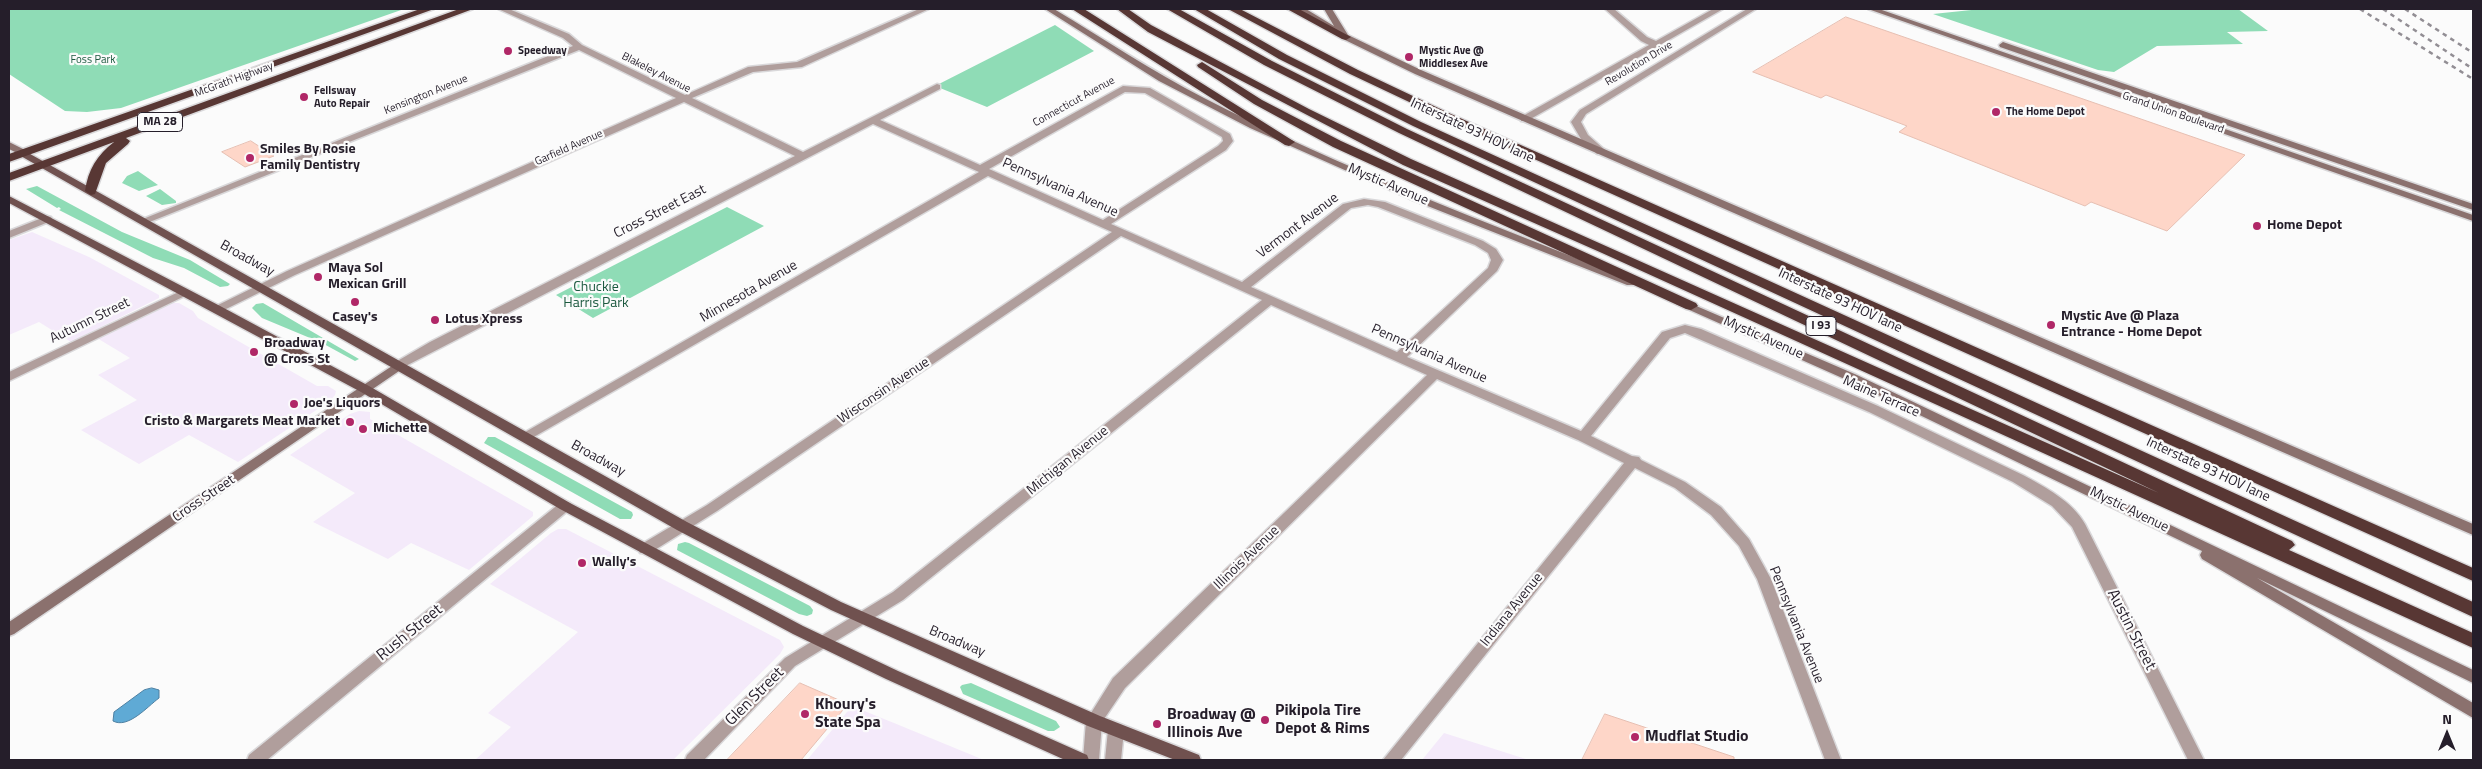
<!DOCTYPE html>
<style>
body{margin:0}
#map{position:relative;width:2482px;height:769px;overflow:hidden;background:#fbfbfb;font-family:"Titillium Web",sans-serif}
canvas{display:block}
.frame{position:absolute;inset:0;border:10px solid #251e2a;pointer-events:none}
.north{position:absolute;left:2422px;top:709px;width:50px;height:50px;-webkit-text-stroke:4px #fbfbfb;paint-order:stroke;rotate:0deg;font-size:14px;font-weight:700;line-height:20px;text-align:center;color:#251e2a}
.north::after{content:'';display:block;margin:auto;width:18px;height:22px;background:#251e2a;clip-path:polygon(50% 0,100% 100%,50% 72%,0 100%)}
</style>
<div id="map">
<canvas width="2482" height="769"></canvas>
<div class="frame"></div>
<div class="north">N</div>
</div>
<script>
const ctx = document.querySelector('canvas').getContext('2d');
ctx.lineJoin = 'round';
function paint(path, color) { ctx.fillStyle = color; ctx.fill(path, 'evenodd'); }
function strokePath(path, color, width, dash) { ctx.strokeStyle = color; ctx.lineWidth = width; ctx.lineCap = dash ? 'butt' : 'round'; ctx.setLineDash(dash || []); ctx.stroke(path); }
function write(font, color, halo, rows, align = 'center') {
  ctx.font = font + ' "Titillium Web",sans-serif'; ctx.lineWidth = 4.5; ctx.setLineDash([]); ctx.textBaseline = 'middle'; ctx.strokeStyle = halo; ctx.fillStyle = color; for (const [text, x, y, turn = 0] of rows) {
    ctx.save(); ctx.translate(x, y); ctx.rotate((+turn || 0) * Math.PI / 180); ctx.textAlign = isNaN(turn) ? turn : align; if (halo) ctx.strokeText(text, 0, 0); ctx.fillText(text, 0, 0); ctx.restore();
  }
}
const built = new Path2D(`
 M32,232l57,25 70,38v3l-88,44 -32,-20 -30,13v-95z
 M173,303h6l14,8 5,7 119,68h11l8,5 -1,4 -5,6 -92,61 -49,-27 -50,29 -58,-34 56,-30 -39,-25 32,-17 -33,-20z
 M359,411l11,1v7l163,93v4l-64,54 -58,-27 -23,16 -75,-37 42,-29 -65,-38 60,-41z
 M558,529h8l214,111 4,7 -4,7 -107,106h-198l36,-33 -23,-14 90,-81 -88,-48 61,-51z
 M852,706l42,17 90,37h-177z
 M1444,733l85,27h-107z`);
const green = new Path2D(`
 M9,9h395l-283,99 -34,4 -22,-1 -56,-37z
 M1981,9h257l30,22 -41,1 16,12 -86,2 -43,26 -16,-2 -165,-56z
 M1055,25l39,26 -107,56 -52,-21z
 M138,171l20,14 -19,6 -17,-8 5,-7z
 M37,186l85,46 68,28 40,24 -2,2 -8,1 -36,-19 -31,-10 -94,-48 2,-1 -2,-2 -2,1 -31,-19z
 M160,189l16,12v2l-14,2 -16,-9z
 M727,207l37,19 -171,92 -37,-23z
 M263,303l96,56 -4,2 -33,-18 -60,-25 -10,-10 4,-4z
 M488,437h7l137,75 1,3 -2,4h-11l-136,-76z
 M685,542l4,1 121,63 3,4 -1,4 -5,2 -8,-2 -122,-64 1,-6z
 M971,683l85,38 4,6 -6,4h-6l-85,-37 -3,-7 2,-2z`);
const water = new Path2D(`
 M152,688l7,2v8c-12,9 -31,31 -46,23l1,-9 30,-22z`);
const building = new Path2D(`
 M1846,17l399,138 -78,76 -76,-29 -6,4 -186,-74 8,-6 -81,-31 -5,3 -68,-26z
 M251,141l23,15 -29,11 -23,-15z
 M800,683l48,21 -47,56h-74z
 M1605,714l129,43v3h-152z`);
const street = new Path2D(`
 M498,9h11l60,25 13,11 103,50 63,-28 49,-5 122,-53h10l-127,58 -49,5 -61,26 111,54 134,-68 3,1v4l-60,31 100,45 143,-79 27,2 80,46 3,7 -7,9 -115,74 131,58 101,-78 21,-5 21,3 98,39 13,8 7,11 -6,11 -90,86 174,74 81,-99 23,-7 16,4 177,77 145,69c22,12 49,26 62,49l119,236h-16l-116,-233 -20,-21 -39,-24 -144,-70 -184,-79 -15,5 -79,98 41,20 7,1 2,3 44,22 36,25 28,32 22,40 70,181h-16l-68,-181 -18,-33 -28,-31 -36,-27 -40,-20 -234,292h-18l241,-297 -46,-23 -141,-61 -312,309 -23,34 -3,38h-16l3,-39 27,-43 314,-303 -156,-70 -368,295 -108,66 -91,94h-19l2,-5 98,-97 108,-66 369,-292 -141,-64 -404,275 -67,42h-10l-2,-4 2,-4 67,-40 405,-273 -124,-56 -463,266 -7,-4 2,-3 459,-263 -106,-48 -475,246 -6,-4 2,-3 36,-21 365,-186 -111,-54 -389,173 -73,36h-8l-2,-2 2,-2 73,-36 389,-173 -97,-48 -432,173 -4,1 -5,-3 435,-175 -10,-8zM1125,92l20,1 77,44 1,4 -5,5 -115,74 -114,-51zM1368,205l10,2 97,38 13,8 3,7 -3,8 -91,84 -146,-65 100,-79z
 M1605,9h9l33,28 9,4 57,-32h10l-196,112h-6v-4l128,-72 -8,-4z
 M1747,9h9l-170,105 -5,8 7,13 17,15v4h-8l-16,-15 -10,-17 9,-12z
 M47,216l4,1 1,2 -1,2 -42,17v-7z
 M185,289l6,3 -2,2 -180,87v-9z
 M565,501l5,2 2,3 -2,3 -303,251h-20l2,-5 311,-252z
 M1116,723l6,2 2,5 -3,30h-16l3,-30 2,-5z`);
const secondary = new Path2D(`
 M1045,9h9c50,30 98,62 150,89 139,71 286,126 431,183l2,2 -2,2h-8l-217,-86 -160,-71 -91,-47z
 M1297,9h9l28,17 -10,-17h8l16,26 73,35 1052,454v11l-1058,-461 -72,-35z
 M1868,9h11l594,206v6z
 M2003,42l470,162v6l-473,-163 -1,-2z
 M9,142l18,9 1,2 -5,3 -14,-7z
 M1680,299l177,76 616,295v13l-216,-105 216,125v15l-271,-159 -2,-4 2,-4 -353,-170 -173,-77 -2,-2 2,-2z
 M398,362l6,4 -2,3 -388,265 -5,2v-14z`);
const primary = new Path2D(`
 M23,150l664,372 154,80 259,114 99,39 2,5h-26l-87,-34 -257,-116 -154,-80 -658,-375 -1,-2z
 M9,196l213,111 147,79 201,117 233,123 95,45 189,84 2,5h-24l-179,-81 -93,-45 -233,-125 -199,-117 -352,-189z`);
const highway = new Path2D(`
 M420,9h14l-425,153v-8z
 M459,9h14l-347,129 4,3 -2,3 -22,19 -11,31 -4,1 -6,-4c3,-21 12,-36 29,-49l-105,39v-8z
 M1072,9h12l211,133 -6,4 -4,-1z
 M1117,9h11l23,16 158,84 102,50 748,334 -760,-360 -135,-68 -97,-56h12l93,52 135,68 885,412 3,4 -6,5 184,83v15l-871,-395 -199,-88 -255,-133z
 M1194,9h12l81,46 134,67 1052,480v15l-1060,-491 -134,-67z
 M1228,9h12l118,61 93,44 1022,454v13l-1030,-463 -93,-44z
 M1287,9h12l52,28 -5,3 -4,-1z
 M1202,62l60,38 79,41 355,162 2,3 -7,4 -5,-1 -353,-162 -79,-43 -56,-37 -1,-2z`);
const rail = new Path2D(`
 M2360,9l113,70
 M2383,9l90,60
 M2405,9l68,44`);
const markers = [
 [508,51,5,"#b02767"],
 [1409,57,5,"#b02767"],
 [304,97,5,"#b02767"],
 [1996,112,5,"#b02767"],
 [250,158,5,"#b02767"],
 [2257,226,5,"#b02767"],
 [318,277,5,"#b02767"],
 [355,302,5,"#b02767"],
 [435,320,5,"#b02767"],
 [2051,325,5,"#b02767"],
 [254,352,5,"#b02767"],
 [294,404,5,"#b02767"],
 [350,422,5,"#b02767"],
 [363,429,5,"#b02767"],
 [582,563,5,"#b02767"],
 [805,714,5,"#b02767"],
 [1265,720,5,"#b02767"],
 [1157,724,5,"#b02767"],
 [1635,737,5,"#b02767"]
];
const farPoinames = [
 ["Speedway",518,51],
 ["Mystic Ave @",1419,51],
 ["Middlesex Ave",1419,64],
 ["Fellsway",314,91],
 ["Auto Repair",314,104],
 ["The Home Depot",2006,112]
];
const farParknames = [
 ["Foss Park",93,60]
];
const farStreetnames = [
 ["Revolution Drive",1639,64,-31],
 ["Blakeley Avenue",656,73,27],
 ["McGrath Highway",234,80,-20],
 ["Kensington Avenue",426,95,-22],
 ["Connecticut Avenue",1074,102,-29],
 ["Grand Union Boulevard",2173,113,19],
 ["Garfield Avenue",569,148,-24]
];
const shields = [
 [160,122,45],
 [1821,326,30]
];
const shieldNames = [
 ["MA 28",160,122],
 ["I 93",1821,326]
];
const streetNames = [
 ["Interstate 93 HOV lane",1472,131,25],
 ["Mystic Avenue",1388,185,23],
 ["Pennsylvania Avenue",1060,188,24],
 ["Cross Street East",660,212,-27],
 ["Vermont Avenue",1298,226,-37],
 ["Broadway",247,259,29],
 ["Minnesota Avenue",749,292,-30],
 ["Interstate 93 HOV lane",1840,301,25],
 ["Autumn Street",90,321,-26],
 ["Mystic Avenue",1763,338,24],
 ["Pennsylvania Avenue",1429,354,24],
 ["Wisconsin Avenue",884,391,-34],
 ["Maine Terrace",1881,397,24],
 ["Broadway",598,459,29],
 ["Michigan Avenue",1068,461,-39],
 ["Interstate 93 HOV lane",2208,470,25],
 ["Cross Street",204,499,-34],
 ["Mystic Avenue",2129,510,26],
 ["Illinois Avenue",1247,558,-44],
 ["Indiana Avenue",1512,610,-51],
 ["Pennsylvania Avenue",1796,625,68],
 ["Broadway",957,642,23]
];
const poiNames = [
 ["Smiles By Rosie",260,150],
 ["Family Dentistry",260,166],
 ["Home Depot",2267,226],
 ["Maya Sol",328,269],
 ["Mexican Grill",328,285],
 ["Mystic Ave @ Plaza",2061,317],
 ["Entrance - Home Depot",2061,333],
 ["Casey's",355,318,"center"],
 ["Lotus Xpress",445,320],
 ["Broadway",264,344],
 ["@ Cross St",264,360],
 ["Joe's Liquors",304,404],
 ["Cristo & Margarets Meat Market",340,422,"right"],
 ["Michette",373,429],
 ["Wally's",592,563]
];
const parkNames = [
 ["Chuckie",596,288],
 ["Harris Park",596,304]
];
const nearStreetnames = [
 ["Austin Street",2131,630,63],
 ["Rush Street",410,633,-39],
 ["Glen Street",755,697,-45]
];
const nearPoinames = [
 ["Khoury's",815,705],
 ["State Spa",815,723],
 ["Pikipola Tire",1275,711],
 ["Depot & Rims",1275,729],
 ["Broadway @",1167,715],
 ["Illinois Ave",1167,733],
 ["Mudflat Studio",1645,737]
];
paint(built, '#f4eafa');
paint(green, '#8fdcb6');
paint(water, '#5faad5');
strokePath(water, '#4e80a2', 1);
paint(building, '#fed6c8');
strokePath(building, '#e6bfb2', 1);
strokePath(street, '#d9d8da', 3);
strokePath(secondary, '#d9d8da', 3);
strokePath(primary, '#d9d8da', 3);
strokePath(highway, '#d9d8da', 3);
paint(street, '#b09e9c');
paint(secondary, '#8b716e');
paint(primary, '#70514f');
paint(highway, '#583734');
strokePath(rail, '#928e94', 2.5, [4.5, 4.5]);
for (const [x, y, r, color] of markers) { const dot = new Path2D(); dot.arc(x, y, r, 0, 2 * Math.PI); ctx.fillStyle = color; ctx.fill(dot); strokePath(dot, '#fbfbfb', 2); }
write('bold 11px', '#251e2a', '#fbfbfb', farPoinames, 'left');
write('11px', '#1c593f', '#fbfbfb', farParknames);
write('11px', '#251e2a', '#fbfbfb', farStreetnames);
for (const [x, y, w] of shields) { const box = new Path2D(); box.roundRect(x - w / 2, y - 9.5, w, 19, 4); ctx.fillStyle = '#fbfbfb'; ctx.fill(box); strokePath(box, '#251e2a', 1); }
write('bold 12px', '#251e2a', null, shieldNames);
write('14px', '#251e2a', '#fbfbfb', streetNames);
write('bold 14px', '#251e2a', '#fbfbfb', poiNames, 'left');
write('14px', '#1c593f', '#fbfbfb', parkNames);
write('16px', '#251e2a', '#fbfbfb', nearStreetnames);
write('bold 16px', '#251e2a', '#fbfbfb', nearPoinames, 'left');
</script>
